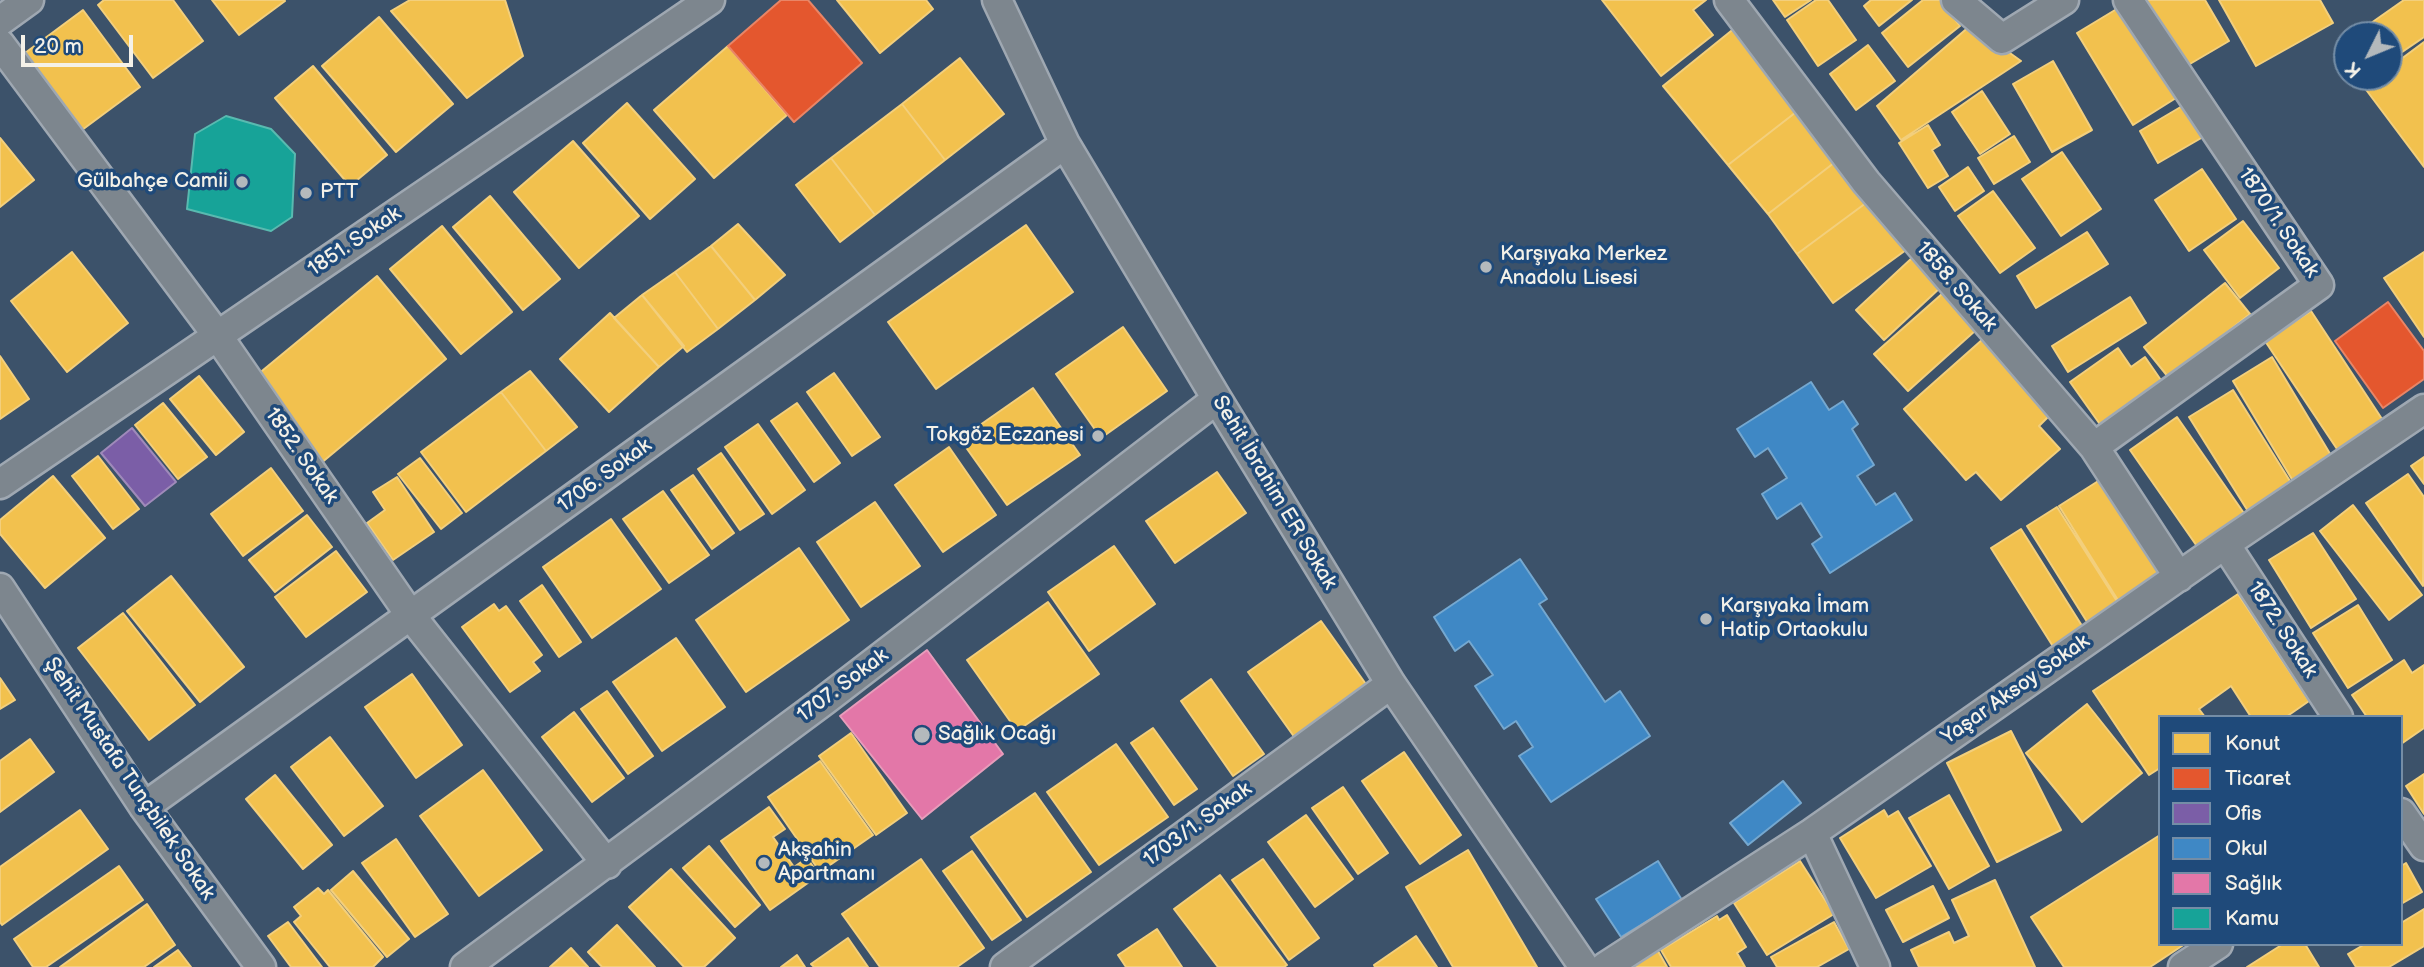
<!DOCTYPE html>
<meta charset="utf-8">
<style>
body{margin:0}
#map{position:relative;width:2424px;height:967px;overflow:hidden;background:#3c526a;font-family:"Balsamiq Sans",sans-serif}
canvas{display:block}
.legend{position:absolute;left:2158px;top:715px;width:245px;height:231px;box-sizing:border-box;background:#1f4a7a;border:2px solid #748da6;margin:0;padding:9px 12px;list-style:none;font-size:21px;color:#f4f1e8}
.legend li{display:flex;align-items:center;gap:14px;height:35px}
.legend b{width:35px;border:2px solid #748da6}
.north{position:absolute;left:2333px;top:21px;width:70px;height:70px;box-sizing:border-box;background:#1f4a7a;border:2px solid #748da6;border-radius:50%;rotate:227deg;font-size:19px;font-weight:700;line-height:28px;text-align:center;color:#f4f1e8}
.north::after{content:'';display:block;margin:auto;width:24px;height:32px;background:#b4b9bc;clip-path:polygon(50% 0,100% 100%,50% 72%,0 100%)}
.scale{position:absolute;left:21px;top:35px;width:112px;height:32px;box-sizing:border-box;border:4px solid #f4f1e8;border-top:0;padding-left:9px;font-size:21px;line-height:24px;white-space:nowrap;color:#f4f1e8;-webkit-text-stroke:5px #1f4a7a;paint-order:stroke}
</style>
<div id="map">
<canvas width="2424" height="967"></canvas>
<ul class="legend">
<li><b style="height:19px;background:#f2c14e"></b>Konut</li>
<li><b style="height:19px;background:#e4572e"></b>Ticaret</li>
<li><b style="height:19px;background:#7b5ea7"></b>Ofis</li>
<li><b style="height:19px;background:#3f88c5"></b>Okul</li>
<li><b style="height:19px;background:#e377a8"></b>Sağlık</li>
<li><b style="height:19px;background:#17a398"></b>Kamu</li>
</ul>
<div class="north">K</div>
<div class="scale">20 m</div>
</div>
<script>
const ctx = document.querySelector('canvas').getContext('2d');
ctx.lineJoin = 'round';
function paint(path, color) { ctx.fillStyle = color; ctx.fill(path, 'evenodd'); }
function strokePath(path, color, width, dash) { ctx.strokeStyle = color; ctx.lineWidth = width; ctx.lineCap = dash ? 'butt' : 'round'; ctx.setLineDash(dash || []); ctx.stroke(path); }
function write(font, color, halo, rows, align = 'center') {
  ctx.font = font + ' "Balsamiq Sans",sans-serif'; ctx.lineWidth = 7; ctx.setLineDash([]); ctx.textBaseline = 'middle'; ctx.strokeStyle = halo; ctx.fillStyle = color; for (const [text, x, y, turn = 0] of rows) {
    ctx.save(); ctx.translate(x, y); ctx.rotate((+turn || 0) * Math.PI / 180); ctx.textAlign = isNaN(turn) ? turn : align; if (halo) ctx.strokeText(text, 0, 0); ctx.fillText(text, 0, 0); ctx.restore();
  }
}
const homes = new Path2D(`
 M104,0h69l30,41 -50,37 -55,-73z
 M212,0h72l1,1 -46,34z
 M410,0h95l18,56 -56,42 -76,-87z
 M837,0h89l7,9 -53,44z
 M1602,0h104l-13,10 20,25 -52,41z
 M1773,0h38l-26,17z
 M1816,0h12l28,40 -38,26 -31,-46z
 M1871,0h41l-33,26 -15,-20z
 M1923,0h17l20,26 -52,41 -26,-34z
 M2143,0h62l24,41 -46,27z
 M2219,0h101l13,23 -77,43z
 M2404,0h20v37l-35,24v-26h-35z
 M2120,7l56,91 -43,27 -56,-92z
 M83,10l57,77 -58,43 -57,-77z
 M379,17l74,87 -57,48 -74,-86z
 M1971,25l50,36 -120,79 -24,-34z
 M1736,27l64,82 -72,56 -65,-79z
 M2424,42v125l-60,-80 14,-10h11v-9z
 M1868,45l27,36 -39,29 -26,-36z
 M728,46l59,69 -73,63 -60,-68z
 M960,58l44,56 -59,46 -43,-56z
 M2053,61l39,69 -40,22 -39,-68z
 M313,66l74,89 -37,31 -75,-88z
 M1982,91l28,43 -30,20 -28,-42z
 M627,103l68,76 -45,40 -67,-76z
 M902,104l43,56 -70,55 -44,-57z
 M2184,105l19,32 -45,26 -18,-32z
 M1800,109l39,50 -71,55 -40,-49z
 M1928,125l12,20 -8,5 16,26 -20,12 -29,-45z
 M2014,136l16,26 -36,22 -16,-26z
 M0,138l34,42 -34,27z
 M573,141l66,75 -60,52 -65,-76z
 M2062,152l39,57 -40,27 -39,-57z
 M831,158l44,57 -35,27 -44,-57z
 M1839,159l31,41 -73,54 -29,-40z
 M1968,167l16,24 -29,20 -16,-24z
 M2202,169l34,50 -47,32 -34,-51z
 M1993,191l42,57 -35,25 -42,-57z
 M490,196l70,83 -37,31 -70,-83z
 M1870,200l36,50 -73,53 -36,-49z
 M2243,221l36,47 -39,30 -36,-48z
 M738,224l47,51 -30,25 -44,-54z
 M1026,225l47,67 -137,97 -48,-67z
 M442,226l70,86 -51,42 -71,-85z
 M2087,232l21,32 -72,44 -19,-32z
 M711,246l44,54 -37,29 -43,-57z
 M72,252l56,71 -61,49 -56,-71z
 M2424,252v85l-40,-59z
 M1913,257l28,30 -57,53 -28,-30z
 M675,272l43,57 -31,23 -45,-57z
 M377,276l69,83 -126,105 -69,-84z
 M2225,283l25,31 -81,64 -25,-31z
 M1943,293l33,37 -68,61 -34,-37z
 M642,295l42,51 -25,21 -45,-49z
 M2130,297l16,26 -78,49 -16,-26z
 M2311,311l73,111 -45,30 -74,-111z
 M610,313l49,54 -50,45 -49,-53z
 M1123,327l44,64 -66,47 -45,-64z
 M1983,339l67,76 -11,11 21,23 -59,51 -25,-28 -10,8 -62,-71z
 M2118,348l13,19 14,-10 20,29 -61,44 -34,-48z
 M0,356l29,43 -29,20z
 M2272,357l63,105 -39,24 -63,-105z
 M530,371l47,56 -31,24 -45,-59z
 M834,373l46,64 -28,19 -45,-64z
 M199,376l45,56 -28,23 -46,-56z
 M1033,388l47,67 -73,50 -47,-66z
 M2233,390l62,99 -44,27 -62,-99z
 M501,392l45,59 -80,61 -45,-60z
 M163,403l44,54 -29,22 -43,-54z
 M797,403l43,60 -26,19 -43,-61z
 M2177,417l71,102 -47,33 -71,-102z
 M758,424l47,66 -33,24 -47,-67z
 M949,447l47,68 -53,37 -48,-67z
 M721,453l43,61 -24,16 -42,-61z
 M98,456l41,53 -26,20 -41,-53z
 M2424,457v27l-13,-18z
 M420,458l42,55 -21,16 -43,-55z
 M271,468l32,43 -60,45 -32,-42z
 M1217,472l29,41 -71,50 -29,-42z
 M2408,474l16,23 -1,89 -57,-83z
 M693,475l41,58 -22,16 -41,-59z
 M53,476l52,62 -60,50 -45,-54v-14z
 M397,477l37,55 -41,28 -26,-37 18,-13 -12,-18z
 M2103,478l62,100 -44,27 -62,-99z
 M663,491l46,64 -40,28 -46,-64z
 M875,502l45,64 -59,41 -44,-65z
 M2353,505l69,90 -33,25 -69,-89z
 M2057,507l63,99 -31,19 -62,-99z
 M307,515l25,32 -57,45 -26,-32z
 M611,519l50,70 -69,49 -49,-71z
 M2021,529l63,100 -30,19 -63,-100z
 M2313,533l43,66 -45,29 -42,-68z
 M1114,546l41,58 -66,47 -41,-59z
 M799,548l50,72 -103,72 -50,-72z
 M336,551l31,41 -61,45 -31,-40z
 M171,576l73,91 -44,35 -73,-91z
 M542,585l39,57 -22,15 -39,-56z
 M2238,594l71,107 -23,16h-35l-20,-31 -32,23 6,8h-45v51l-11,7 -56,-84z
 M1048,602l51,72 -82,57 -50,-71z
 M494,604l5,7 7,-5 36,49 -9,7 7,9 -30,21 -48,-65z
 M2358,605l34,55 -44,28 -35,-55z
 M123,613l72,92 -46,35 -71,-92z
 M1321,621l47,66 -73,51 -47,-66z
 M676,638l49,69 -63,44 -49,-69z
 M2404,660l8,13 12,-8v63l-23,16v-27h-34l-15,-22z
 M412,674l50,71 -46,33 -51,-71z
 M0,678l15,22 -15,9z
 M1211,679l53,75 -31,22 -52,-75z
 M607,691l46,65 -25,18 -47,-65z
 M2087,704l55,69 -60,49 -56,-69z
 M574,712l50,66 -32,24 -50,-65z
 M1153,728l44,61 -23,16 -43,-62z
 M2011,731l50,99 -64,32 -50,-99z
 M851,733l56,80 -31,22 -57,-79z
 M330,737l53,69 -39,30 -53,-69z
 M30,739l24,33 -54,40v-51z
 M1116,744l52,73 -69,48 -52,-73z
 M1404,752l57,83 -41,29 -58,-83z
 M820,761l53,74 -53,37 -52,-75z
 M483,770l59,80 -63,46 -59,-80z
 M2424,774v40l-18,-28z
 M275,775l57,70 -29,24 -57,-70z
 M1343,787l45,66 -30,21 -46,-66z
 M1035,793l56,79 -64,45 -56,-80z
 M1949,795l40,71 -40,23 -40,-71z
 M769,807l16,22 -12,8 21,30 13,-9 12,17 -49,35 -49,-69z
 M80,810l28,39 -106,76 -2,-3v-55z
 M1884,810l4,7 10,-6 33,55 -55,32 -36,-60z
 M1306,815l47,64 -38,28 -47,-65z
 M2160,835v109h25l-35,23h-86l-33,-50z
 M396,839l52,75 -33,23 -53,-74z
 M709,846l51,59 -25,22 -52,-59z
 M1468,850l69,117h-84l-47,-80z
 M972,851l49,69 -29,20 -49,-69z
 M921,859l63,89 -27,19h-77l-38,-53z
 M1263,859l56,79 -30,22 -57,-80z
 M1800,861l34,53 -67,41 -33,-52z
 M2406,863l16,29 -21,12v-38z
 M119,866l24,34 -97,67h-13l-19,-28z
 M671,869l64,69 -31,29h-20l-55,-60z
 M353,871l56,68 -22,18 -56,-67z
 M1220,875l67,90 -3,2h-66l-44,-58z
 M1995,880l40,87h-116l-8,-17 38,-18 5,11 15,-7 -17,-36z
 M1933,886l16,32 -46,24 -17,-32z
 M318,888l6,6 4,-4 55,67 -10,10h-43l-36,-45 7,-6 -7,-9z
 M147,904l28,41 -31,22h-84z
 M2424,909v37l-35,21h-33l-8,-13 17,-10h36v-21z
 M1727,915l19,32 -9,6 8,14h-74l-10,-17 56,-34 2,4z
 M288,922l34,45h-31l-23,-31z
 M1834,922l15,27 -32,18h-40l-6,-10z
 M617,925l38,42h-53l-14,-15z
 M1157,929l25,38h-56l-8,-12z
 M1416,936l21,31h-62l-1,-2z
 M848,938l20,29h-54l-3,-3z
 M2283,944h22l14,23h-72z
 M571,948l17,19h-38z
 M178,950l13,17h-37z
 M1658,951l9,16h-36z
 M797,955l8,12h-24z`);
const shops = new Path2D(`
 M781,0h27l54,63 -68,59 -66,-76z
 M2388,302l36,49v28l-41,29 -48,-67z`);
const offices = new Path2D(`
 M132,428l44,54 -31,24 -44,-53z`);
const schools = new Path2D(`
 M1811,382l18,28 14,-9 15,23 -6,5 22,36 -17,11 19,29 19,-12 17,27 -82,53 -18,-29 10,-7 -21,-34 -24,16 -15,-25 25,-16 -19,-30 -13,9 -18,-28z
 M1520,559l27,40 -8,5 66,98 15,-11 30,45 -99,66 -32,-46 14,-9 -17,-26 -12,8 -29,-43 18,-11 -24,-34 -14,10 -21,-34z
 M1783,781l18,22 -53,42 -18,-22z
 M1658,861l24,39 -61,37 -25,-38z`);
const health = new Path2D(`
 M927,650l76,104 -81,65 -82,-103z`);
const public = new Path2D(`
 M226,116l45,13 24,25 -3,63 -21,14 -84,-22 8,-75z`);
const minor = new Path2D(`
 M997,0l68,144 152,255 174,285 193,283
 M1729,0l137,182 228,265 85,130
 M1956,0l46,39 62,-39
 M0,21l29,-21
 M0,44l217,291 194,281 196,248
 M2094,447l225,-162 -191,-285
 M0,484l710,-484
 M2225,544l113,173
 M0,588l144,219 117,160
 M144,807l921,-663
 M2401,813l23,33
 M1812,833l63,134
 M465,967l360,-267 392,-301
 M1005,967l386,-283
 M1605,967l207,-134 413,-289 199,-135
 M2183,967l35,-23`);
const markers = [
 [242,182,7,"#b4b9bc"],
 [306,193,7,"#b4b9bc"],
 [1486,267,7,"#b4b9bc"],
 [1098,436,7,"#b4b9bc"],
 [1706,619,7,"#b4b9bc"],
 [922,735,9,"#b4b9bc"],
 [764,863,7,"#b4b9bc"]
];
const poiNames = [
 ["Gülbahçe Camii",228,182,"right"],
 ["PTT",320,193],
 ["Karşıyaka Merkez",1500,255],
 ["Anadolu Lisesi",1500,279],
 ["Tokgöz Eczanesi",1084,436,"right"],
 ["Karşıyaka İmam",1720,607],
 ["Hatip Ortaokulu",1720,631],
 ["Sağlık Ocağı",938,735],
 ["Akşahin",778,851],
 ["Apartmanı",778,875]
];
const streetNames = [
 ["1870/1. Sokak",2278,223,56],
 ["1851. Sokak",355,242,-34],
 ["1858. Sokak",1956,287,49],
 ["1852. Sokak",301,456,55],
 ["1706. Sokak",605,476,-36],
 ["Sehit İbrahim ER Sokak",1274,493,59],
 ["1872. Sokak",2282,630,57],
 ["1707. Sokak",843,686,-37],
 ["Yaşar Aksoy Sokak",2016,690,-35],
 ["Şehit Mustafa Tunçbilek Sokak",129,779,56],
 ["1703/1. Sokak",1198,825,-36]
];
paint(homes, '#f2c14e');
strokePath(homes, '#f3cf7c', 2);
paint(shops, '#e4572e');
strokePath(shops, '#e98566', 2);
paint(offices, '#7b5ea7');
strokePath(offices, '#9f8aba', 2);
paint(schools, '#3f88c5');
strokePath(schools, '#75a8d0', 2);
paint(health, '#e377a8');
strokePath(health, '#e89cbb', 2);
paint(public, '#17a398');
strokePath(public, '#59bab0', 2);
strokePath(minor, '#9fa8b2', 33);
strokePath(minor, '#7d868e', 28);
for (const [x, y, r, color] of markers) { const dot = new Path2D(); dot.arc(x, y, r, 0, 2 * Math.PI); ctx.fillStyle = color; ctx.fill(dot); strokePath(dot, '#1f4a7a', 2.5); }
write('21px', '#f4f1e8', '#1f4a7a', poiNames, 'left');
write('21px', '#f4f1e8', '#1f4a7a', streetNames);
</script>
